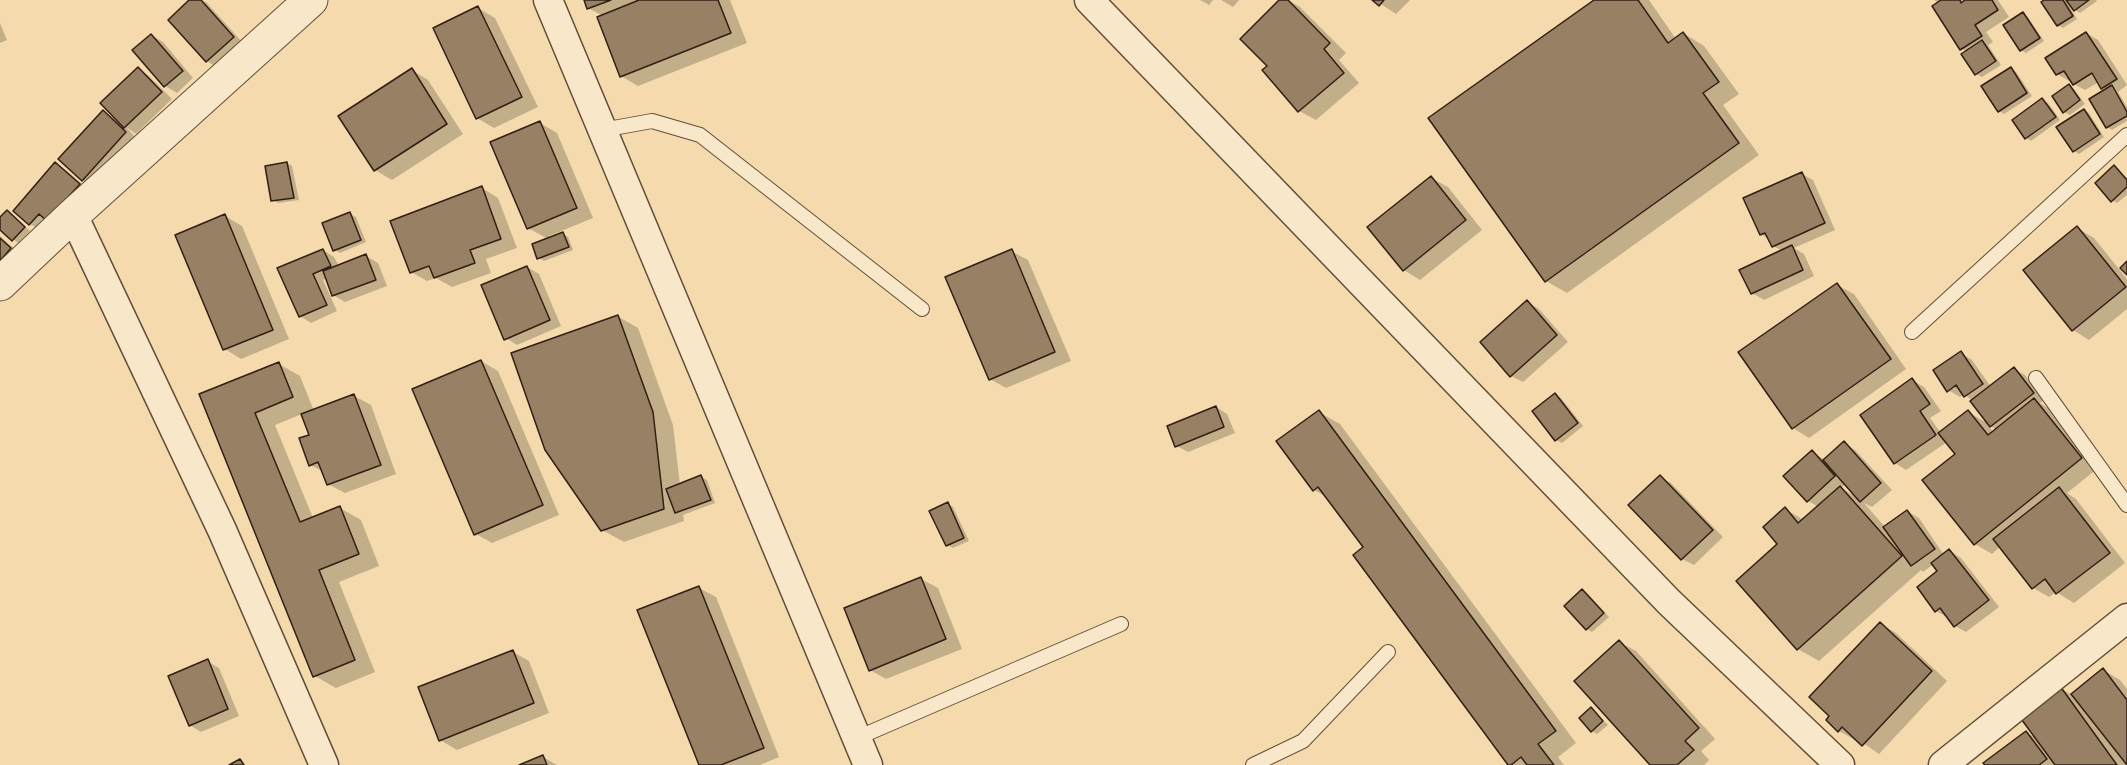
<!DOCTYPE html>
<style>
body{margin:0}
canvas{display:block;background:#f4daac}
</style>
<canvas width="2127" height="765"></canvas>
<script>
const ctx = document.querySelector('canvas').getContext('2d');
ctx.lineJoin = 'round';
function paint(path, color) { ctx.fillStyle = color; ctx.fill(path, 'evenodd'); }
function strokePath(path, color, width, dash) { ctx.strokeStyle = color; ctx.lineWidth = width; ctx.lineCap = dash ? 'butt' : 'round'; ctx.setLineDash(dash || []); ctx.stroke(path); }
const shadow = new Path2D(`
 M191,0h11l5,3 37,41 -26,24 -11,-7z
 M585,0h145l17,43 -109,43 -17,-10 -18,-60 -15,-8z
 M1200,0h13l-4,5z
 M1221,0h18l-6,7z
 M1281,0h7l12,7 46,46 -7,7 20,23 -43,37 -17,-9 -30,-45z
 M1375,0h35l-14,14z
 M1596,0h53l27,39 7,-6 21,13 35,48 -16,11 36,50 -192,138 -21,-12z
 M1934,0h64l11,17 -23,15 7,10 -5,3 13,20 -19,12 -6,-3 -9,-22 -6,-4 -22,-45z
 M2046,0h50l1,1 -17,12 -10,-6 7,12 -14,9 -5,-3z
 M478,8l17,10 43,89 -44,21 -17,-10z
 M2023,14l5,3 16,24 -18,12 -5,-3z
 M0,23l7,17 -7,3z
 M2086,33l12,7 29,45 -9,7 9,15v14l-15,9 -5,-3v-37l-8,-8 -14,8 -11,-6 -3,-5 -2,2 -12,-7z
 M151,35l12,7 30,36 -16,15 -12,-7 -31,-36z
 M138,69l11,7 23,23 -36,35 -10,-7 11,12 -43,48 -11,-7 20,-68 15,9z
 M2011,69l5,3 16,24 -28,18 -5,-3z
 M412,70l16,10 35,54 -71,46 -17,-10 -34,-53z
 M2069,86l5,3 11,15 -15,11 -6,-3z
 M2043,100l5,3 12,17 -29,21 -5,-3z
 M2084,110l5,3 15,24 -25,17 -5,-3z
 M540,123l17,10 36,85 -44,18 1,3 13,-5 5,3 5,13 -29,11 -5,-3 9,-19 -20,-11z
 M287,163l5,3 7,34 -21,3 -5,-3z
 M56,164l11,7 23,20 -48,40 -12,-7 -15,-13z
 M2115,167l12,12v16l-10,8 -5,-3z
 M1802,174l11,6 22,50 -41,18 10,6 10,22 -50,24 -12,-7 31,-42 -10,-5 -3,-6 -9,-6z
 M1431,178l17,9 34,43 -62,50 -16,-10z
 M482,188l16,10 19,50 -31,11 5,14 -39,14 -16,-9 -9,3 -16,-9z
 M8,211l22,20 -12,12 -18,-15v-8z
 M350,214l6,3 10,25 -26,11 -5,-3z
 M225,216l17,10 47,113 -48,20 -16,-10z
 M2077,228l17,10 33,41v30l-38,31 -16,-10z
 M0,236l21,19 -21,25z
 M323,250l11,7 5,9 27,-10 12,7 9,23 -42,16 -12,-7 -6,-17 -4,2 14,31 -26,12 -11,-7 -21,-47z
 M1011,251l17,9 43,101 -65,27 -16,-9z
 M527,267l12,7 22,52 -44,19 -11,-7z
 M1837,285l17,9 52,75 -97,69 -16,-10z
 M1527,302l12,7 29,33 -45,40 -12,-6z
 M617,316l21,12 35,97 7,60 21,-8 6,3 8,23 -32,12 1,6 -60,21 -22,-12z
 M1961,353l11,7 19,27 23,-18 11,6 19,25 -4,3 11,7 47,58 -31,25 9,6 49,64 -51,40 -18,-11 -7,5 -16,-9 -32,-42 -9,8 -17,-10 -51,-63 33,-27 -10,-12 -41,28 -11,-7 17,-83 12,7 17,24 -11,7 11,15 27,-21 21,12 -16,-23 -9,-7 -4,3 -12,-7zM1987,424l10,6 -3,3z
 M481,361l17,10 61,144 -67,28 -16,-9z
 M279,364l21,12 14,35 40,-15 17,9 25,69 -51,19 -17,-9 -4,-12 -14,-7 1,-29 -9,-22 -27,11 38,93 27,-10 21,12 18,46 -40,16 36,90 -39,16 -21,-12 -114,-281z
 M1555,395l6,3 22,28 -21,17 -6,-3z
 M1216,407l11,7 8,19 -47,19 -11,-6z
 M1319,412l21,12 236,319 -18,14 6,8h-55l-143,-217 -37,-50 -15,-8 -35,-48z
 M1844,443l11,7 37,40 -20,17 -8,-4 21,24 22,-16 12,7 25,37 6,-4 11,7 38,49 -33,25 -11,-6 -8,-9 -11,-6 4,-40 -6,-7 -11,8 -2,-2 -102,91 -21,-12 -18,-105 5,-35 19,11 15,-13 -11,-6 4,-49 13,8zM1846,483l12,15 -17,-10z
 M1660,477l11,6 52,54 -29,28 -12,-6z
 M948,504l5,3 16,34 -16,7 -6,-3z
 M921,579l17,9 24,61 -76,30 -16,-9z
 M699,588l17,9 63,160 -19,8h-60z
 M1582,591l6,3 21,23 -17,15 -5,-3z
 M1880,624l16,9 51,48 -68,73 -22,-15 -2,1 -16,-9z
 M1619,642l17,9 79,88 -14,12 8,9 -5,5h-52z
 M513,652l16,9 20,52 -92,37 -17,-10z
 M207,661l12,7 20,48 -38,16 -11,-7z
 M2103,670l17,10 7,9v76h-141l40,-33 13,8 21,-52 12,7z
 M1591,709l17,16 -11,9 -5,-3z
 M543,757l14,8h-34z`);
const building = new Path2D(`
 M189,0h12l33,37 -28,25 -38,-42z
 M584,0h27l-24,9z
 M639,0h79l13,33 -111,44 -23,-60z
 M1279,0h9l42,43 -6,6 20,24 -46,39 -36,-42 5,-4 -27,-27z
 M1372,0h12l-5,6z
 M1594,0h44l30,43 15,-11 36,50 -16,11 36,50 -194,139 -117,-164z
 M1941,0h19l1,3 4,-3h27l6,10 -23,15 7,11 -22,14 -28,-44z
 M2044,0h19l10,16 -16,10 -16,-24z
 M2066,0h23l-15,11z
 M478,6l44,91 -46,22 -43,-91z
 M2023,12l17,26 -20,13 -17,-26z
 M2086,32l31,47 -16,10 -9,-16 -19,12 -9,-14 -8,4 -11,-17z
 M151,34l32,37 -19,16 -32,-37z
 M1982,40l14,21 -21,14 -14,-21z
 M138,67l24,25 -38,36 -24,-25z
 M2011,67l16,26 -29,19 -17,-26z
 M412,68l35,56 -73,47 -36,-55z
 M2069,84l11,16 -17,13 -11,-17z
 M2112,85l15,27v4l-21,12 -17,-29z
 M2042,98l14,19 -31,22 -13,-19z
 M2084,109l16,25 -27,18 -17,-25z
 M103,110l23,22 -44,49 -24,-22z
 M540,121l37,87 -50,21 -37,-87z
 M55,162l25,22 -33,37 -8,-7 -10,11 -16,-14z
 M287,162l7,36 -23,3 -6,-35z
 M2114,165l13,15v7l-16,15 -16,-19z
 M1802,172l23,51 -53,24 -7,-14 -5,2 -17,-37z
 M1431,176l35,44 -63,51 -36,-44z
 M482,186l19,53 -31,11 5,13 -41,15 -5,-12 -19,7 -20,-52z
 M7,210l18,17 -13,14 -12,-11v-13z
 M350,212l11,28 -28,11 -11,-28z
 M225,214l48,116 -50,20 -48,-115z
 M2077,226l49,61 -54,44 -49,-61z
 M563,232l6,15 -32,12 -5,-15z
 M0,238l11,10 -11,13z
 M1792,245l11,25 -52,24 -12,-24z
 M323,249l8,17 -18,8 14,31 -28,12 -22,-49z
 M1012,249l43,103 -66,28 -44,-103z
 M366,254l10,26 -44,16 -9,-25z
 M2127,261v14l-7,-7z
 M527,266l23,54 -46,20 -23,-55z
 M1837,283l54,76 -99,70 -54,-77z
 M1527,300l30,35 -47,42 -30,-35z
 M618,315l35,97 11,97 -63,22 -56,-81 -34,-97z
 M1961,351l22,33 -19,13 -8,-12 -9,7 -14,-22z
 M481,360l62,145 -69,30 -62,-146z
 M279,362l14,35 -38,16 45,109 40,-16 19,48 -40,16 36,90 -42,17 -114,-283z
 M2014,367l20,26 -44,34 -20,-26z
 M1912,378l18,26 -10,7 16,24 -42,29 -34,-49z
 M1555,393l23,30 -23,18 -23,-30z
 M354,394l27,71 -54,20 -9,-23 -9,4 -10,-28 10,-3 -8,-21z
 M2034,398l48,60 -108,87 -52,-65 33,-26 -17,-21 30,-23 20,25z
 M1216,406l8,21 -49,20 -8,-21z
 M1319,410l237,321 -18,13 16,21h-27l-6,-8 -10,8h-3l-155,-210 10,-8 -45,-60 -5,4 -37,-50z
 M1844,441l37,42 -21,19 -37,-42z
 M1812,450l23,26 -28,26 -24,-26z
 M701,475l10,25 -36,13 -9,-24z
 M1660,475l53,55 -32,30 -53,-55z
 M1840,486l62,70 -105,94 -61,-69 41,-37 -14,-17 22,-20 13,16z
 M2059,487l51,66 -54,41 -11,-15 -13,10 -39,-50z
 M948,502l16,36 -18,8 -17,-35z
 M1907,510l28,39 -24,17 -28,-39z
 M1949,549l40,51 -35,27 -14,-19 -5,4 -18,-25 20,-16 -6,-8z
 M921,577l25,62 -77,32 -25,-63z
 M699,586l65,162 -43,17h-22l-62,-155z
 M1582,589l22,24 -18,17 -22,-24z
 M1880,622l52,49 -70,75 -20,-19 -4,5 -12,-12 3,-4 -20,-19z
 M1619,640l80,88 -14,13 9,9 -17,15h-27l-76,-84z
 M513,650l21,53 -95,38 -21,-54z
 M208,659l20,50 -39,17 -21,-50z
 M2103,668l24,32v65l-56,-71z
 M2060,686l57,79h-62l-36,-49z
 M1591,707l12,14 -12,11 -12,-14z
 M2026,731l21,28 -8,6h-54l-2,-2z
 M543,755l4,10h-28z
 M240,759l4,6h-15z`);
const service = new Path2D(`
 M602,130l50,-9 48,14 222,174
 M1912,332l215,-197
 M2036,378l91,127
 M857,738l264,-114
 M1253,765l50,-24 85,-89`);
const minor = new Path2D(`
 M548,0l320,765
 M1089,0l580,602 171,163
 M73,215l149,315 102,235
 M1943,765l184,-147`);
const tertiary = new Path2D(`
 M0,284l73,-69 238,-215`);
paint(shadow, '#0003');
paint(building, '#978063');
strokePath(building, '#321f13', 1.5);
strokePath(service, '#624e39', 16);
strokePath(minor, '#624e39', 31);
strokePath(tertiary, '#624e39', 35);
strokePath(service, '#f8e7c9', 14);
strokePath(minor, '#f8e7c9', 28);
strokePath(tertiary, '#f8e7c9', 33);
</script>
